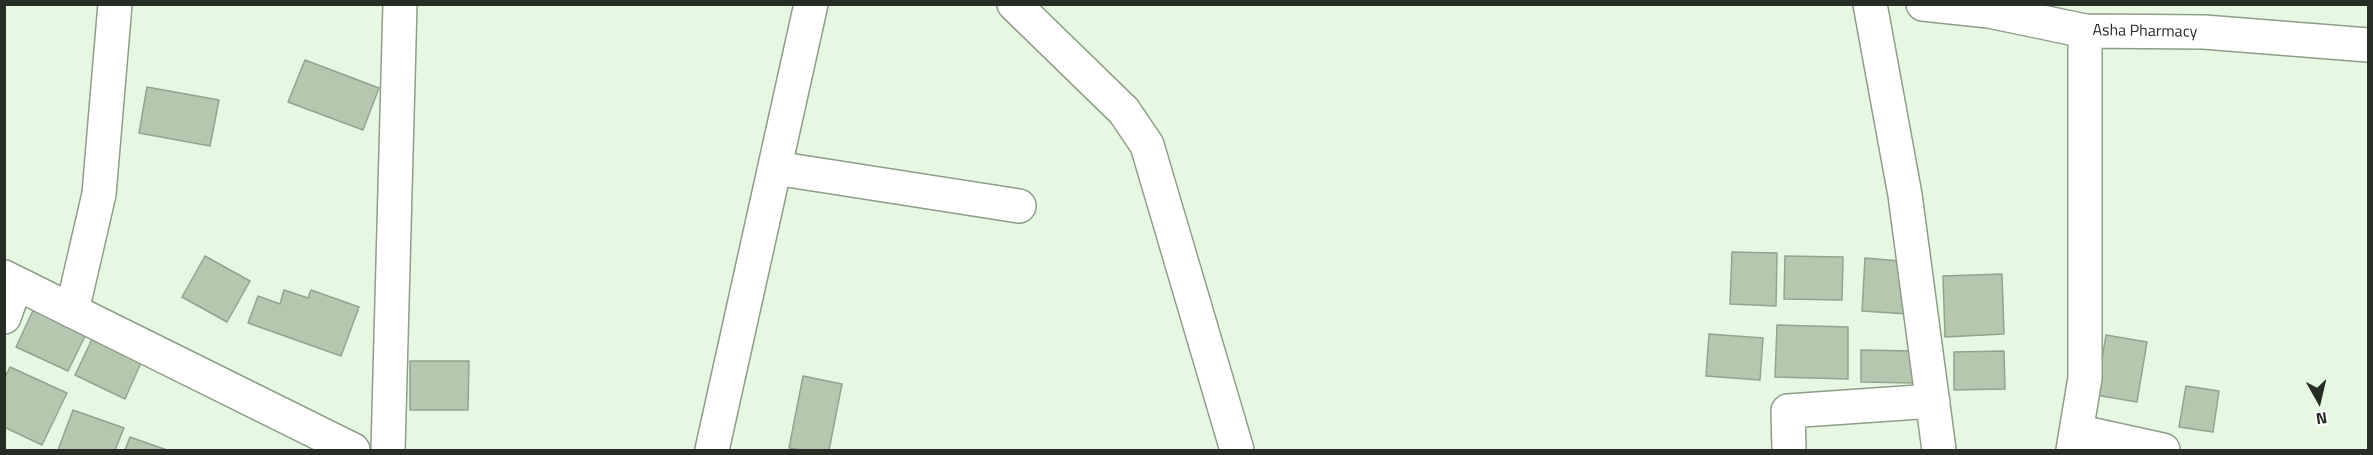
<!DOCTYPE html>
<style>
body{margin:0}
#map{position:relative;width:2373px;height:455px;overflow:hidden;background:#e6f8e1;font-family:"Titillium Web",sans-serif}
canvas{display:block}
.frame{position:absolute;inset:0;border:6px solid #262d24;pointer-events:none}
.north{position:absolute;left:2289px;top:371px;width:60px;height:60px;-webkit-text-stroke:4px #fff;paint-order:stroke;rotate:172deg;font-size:16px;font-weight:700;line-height:24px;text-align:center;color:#262d24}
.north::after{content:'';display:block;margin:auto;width:21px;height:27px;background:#262d24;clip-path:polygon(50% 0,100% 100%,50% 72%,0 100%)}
</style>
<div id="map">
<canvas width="2373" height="455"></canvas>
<div class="frame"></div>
<div class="north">N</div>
</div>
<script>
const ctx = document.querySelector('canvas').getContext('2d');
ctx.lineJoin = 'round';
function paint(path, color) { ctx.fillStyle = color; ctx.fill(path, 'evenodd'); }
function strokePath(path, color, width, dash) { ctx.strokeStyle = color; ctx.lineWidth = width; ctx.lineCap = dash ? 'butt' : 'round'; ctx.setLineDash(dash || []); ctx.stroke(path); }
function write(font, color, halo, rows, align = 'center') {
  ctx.font = font + ' "Titillium Web",sans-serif'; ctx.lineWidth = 4.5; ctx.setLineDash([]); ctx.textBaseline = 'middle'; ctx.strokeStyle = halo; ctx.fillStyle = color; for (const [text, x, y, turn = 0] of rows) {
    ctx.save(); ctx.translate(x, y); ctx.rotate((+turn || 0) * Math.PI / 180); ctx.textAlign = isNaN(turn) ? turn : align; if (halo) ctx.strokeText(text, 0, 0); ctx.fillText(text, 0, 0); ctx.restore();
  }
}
const building = new Path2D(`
 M305,60l74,28 -16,42 -75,-28z
 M147,87l72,13 -9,46 -71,-13z
 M1732,252l45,1 -1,53 -46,-2z
 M205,256l45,25 -23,41 -45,-25z
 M1785,256l58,1 -1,43 -58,-1z
 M1865,258l47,4 -4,52 -46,-3z
 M2002,274l2,60 -59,3 -2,-61z
 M284,290l24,8 3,-8 48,17 -18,49 -93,-33 10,-27 22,8z
 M36,304l53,24 -21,43 -52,-24z
 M1777,325l71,2v52l-73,-2z
 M95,333l49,23 -19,43 -50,-24z
 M1709,334l54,4 -3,42 -54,-4z
 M2106,335l41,7 -10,60 -41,-7z
 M1861,350l53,1 -1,32 -52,-1z
 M2004,351l1,38 -51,1v-38z
 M410,361h59l-1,49h-58z
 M10,367l57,26 -25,52 -38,-18v-48z
 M803,376l39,8 -13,66h-27l-13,-2z
 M2186,386l33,5 -6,41 -34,-5z
 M73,410l51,18 -9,22h-57z
 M130,437l37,13h-42z`);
const minor = new Path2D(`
 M1014,4l110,107 23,34 90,305
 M1870,4l35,191 34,255
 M1923,4l66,7 96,20 119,1 164,13
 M775,168l244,38
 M4,277l349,173
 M72,311l27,-117 16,-190
 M4,317l12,-33
 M2076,431l87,19
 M712,450l99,-446
 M1789,450l-1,-39 145,-10
 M2073,450l12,-72v-347`);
const secondary = new Path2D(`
 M388,450l12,-446`);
const streetNames = [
 ["Asha Pharmacy",2145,32,1]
];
paint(building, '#b6c7b0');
strokePath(building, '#93a48e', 1.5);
strokePath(minor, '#8e9e88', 36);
strokePath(secondary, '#8e9e88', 36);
strokePath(minor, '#fff', 33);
strokePath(secondary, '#fff', 33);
write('16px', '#262d24', '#fff', streetNames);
</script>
